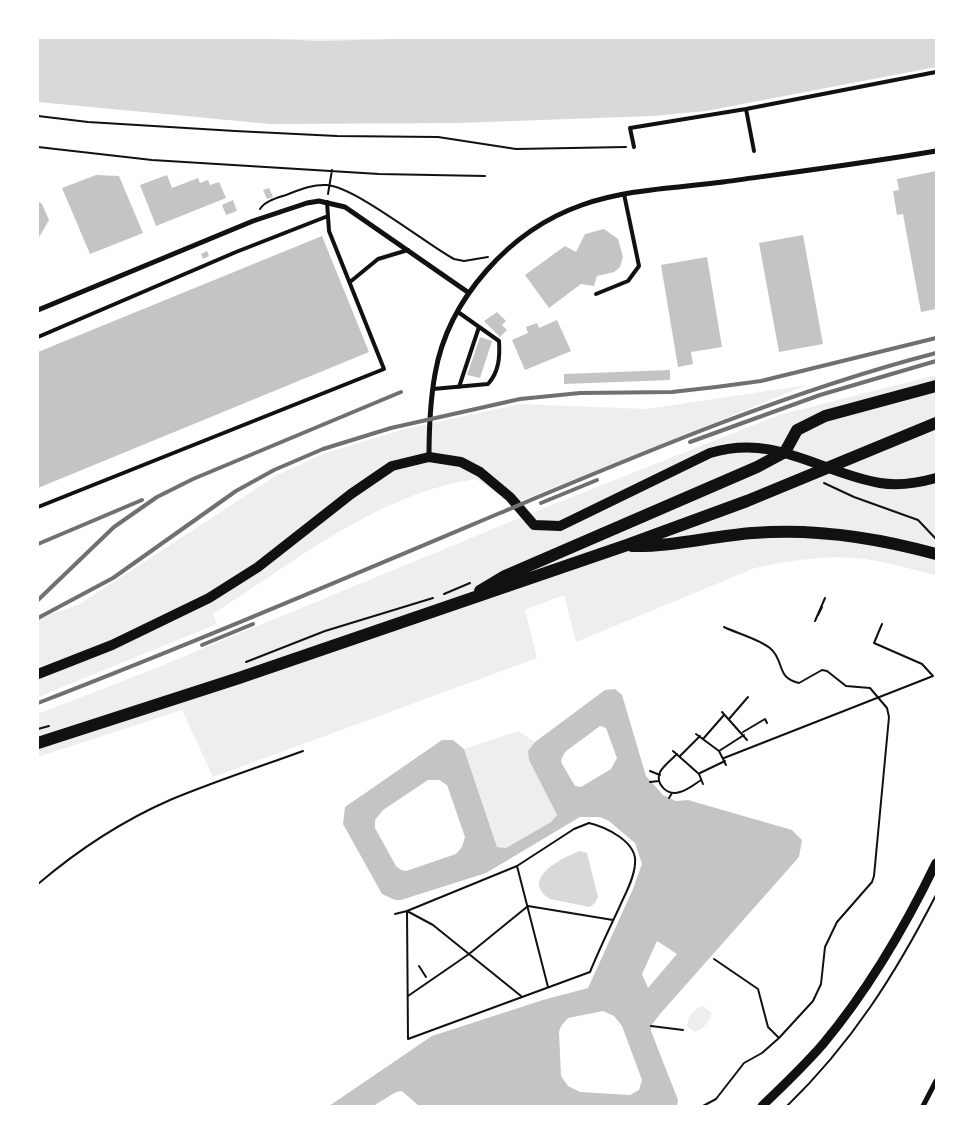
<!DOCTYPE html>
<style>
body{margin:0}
#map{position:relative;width:974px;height:1144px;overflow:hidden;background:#fff;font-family:Mulish,sans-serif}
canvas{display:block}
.frame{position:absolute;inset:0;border:39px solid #fff;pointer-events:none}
</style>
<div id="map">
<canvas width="974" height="1144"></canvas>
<div class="frame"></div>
</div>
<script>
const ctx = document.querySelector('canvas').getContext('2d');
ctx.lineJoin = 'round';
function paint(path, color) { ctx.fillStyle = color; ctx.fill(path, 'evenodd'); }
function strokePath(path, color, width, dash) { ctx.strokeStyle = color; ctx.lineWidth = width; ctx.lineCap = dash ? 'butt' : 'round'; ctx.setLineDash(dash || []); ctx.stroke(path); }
const green = new Path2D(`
 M250,38h183l-113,3z
 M936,375v200c-27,-6 -54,-15 -82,-17 -32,-3 -68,3 -99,10l-179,74 -12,-47 -39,15 12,48 -324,119 -31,-67 -144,47v-43l113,-44 383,-158 245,-97z
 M807,385l-294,119 -37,-25c-97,14 -182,83 -263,135l4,10 -179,73v-78l42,-15 197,-129 49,-22 75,-23 119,-26 127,5z
 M518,731l17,11 -7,9 1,9 28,55 -6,7 -45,26 -9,-1 -33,-98z
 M703,1006l9,7c-2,8 -10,17 -17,19l-8,-6 2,-9 9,-10z`);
const water = new Path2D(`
 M38,38h212l70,3 113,-3h503v29l-230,44 -54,5 -193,7 -189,1 -232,-22z
 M580,851l7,2 11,44 -3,6 -5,4 -40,-8c-31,-20 13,-42 30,-48z`);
const building = new Path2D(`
 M936,171v138l-15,3 -18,-98 -6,1 -4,-24 6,-1 -2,-11z
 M96,175l23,1 24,57 -53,21 -28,-66z
 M167,175l5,13 26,-10 2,5 8,-3 2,5 9,-3 7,16 -70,28 -16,-41z
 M269,188l4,9 -6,2 -4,-9z
 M233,200l4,11 -11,4 -4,-10z
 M38,201l4,3 7,16 -11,19z
 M604,229l14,10 5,18 -3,10 -6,5 -17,4 -3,10 -13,-2 -32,24 -24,-33 40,-29 11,6 9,-18z
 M803,235l20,109 -44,8 -20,-109z
 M322,236l47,116 -331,136v-136z
 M207,251l2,5 -6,3 -2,-5z
 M707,257l15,90 -31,5 2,12 -15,3 -17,-102z
 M497,312l9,9 -4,4 5,5 -7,7 -16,-16z
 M557,320l14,31 -46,19 -13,-30 16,-7 -2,-6 11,-4 2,5z
 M480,337l12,4 -12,37 -13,-3z
 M670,370v10l-106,4v-10z
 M615,689l7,6 24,81 17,19 13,6 12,-1 104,30 10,10 -3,17 -139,157 -9,12v5l27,69 -1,6h-258l-17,-15 -6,1 -23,14h-44l103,-70 111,-36 45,-12 45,-99 9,-25 -7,-21 -26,-22 -9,-4h-20l-94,56 -85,27h-6l-13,-6 -39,-70 2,-17 97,-67h11l11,9 33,98 9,1 45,-26 6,-7 -28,-55 -1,-9 7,-9 70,-52zM600,726l6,2 11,30 -6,11 -30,18 -6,-1 -14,-24 1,-4 3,-6zM428,780h11l8,5 18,52 -3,10 -6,7 -50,17 -5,-1 -5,-4 -21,-38v-8l8,-10zM657,941l20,13 -29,34 -6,-14zM603,1011l11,5 8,10 20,54 -3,10 -9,5 -50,-3 -12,-6 -7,-10 -2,-44 2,-6 7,-8z`);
const path = new Path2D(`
 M38,116l50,6 147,9 102,5 101,1 78,12 110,-2
 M38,147l114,13 227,14 106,2
 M328,194l4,-24
 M260,209c5,-8 17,-11 26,-14 13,-5 27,-11 41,-10 28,2 98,58 127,74l10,2 24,-4
 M824,483l30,14 64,23 18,19
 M444,594l26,-11
 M818,615l4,-8
 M815,621l10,-23
 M724,627c12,6 38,13 47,22 14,13 5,29 28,34l23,-13 5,1 19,15 24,2 17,20 2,9 -15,159 -2,6 -35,40 -12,25 -4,37 -8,17 -34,37
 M246,662l79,-31 108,-33
 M722,712l25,28
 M729,719l19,-22
 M38,729l11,-3
 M743,732l22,-13 2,4
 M696,734l23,17 7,14
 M703,739l21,-24
 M673,751l26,23 4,10
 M719,751l25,-16
 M677,754c-5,5 -14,12 -17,18 -5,13 8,24 20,20 8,-2 15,-8 21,-12
 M680,756l20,-20
 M724,758l209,-82 -11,-12 -48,-21 8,-19
 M650,771l10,4
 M700,773l25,-12
 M650,782l9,-1
 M669,798l3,-5
 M589,823c17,4 49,19 46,41 -1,15 -10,30 -16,44 -10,21 -20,42 -29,64l-182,67 -1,-128 110,-45 57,-37z
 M517,866l31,121
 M38,884c40,-34 84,-63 132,-84 43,-18 89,-33 133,-49
 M395,914l12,-3 26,14 88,71
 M419,966l7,11
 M408,996l61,-42 59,-48 85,14
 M651,1026l32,4
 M703,1106l13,-7 28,-36 18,-10 17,-15 -11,-11 -10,-38 -44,-30
 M787,1106c64,-62 108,-131 149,-211`);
const service = new Path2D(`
 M746,109l8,42
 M634,147l-4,-19 116,-19 190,-37
 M350,282l28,-23 30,-9
 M596,294l32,-13 11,-15 -15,-72
 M38,337l198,-85 92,-36
 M459,387l20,-60
 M433,389l55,-5c11,-12 12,-27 11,-43l-41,-29
 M38,507l346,-138 -55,-138 -2,-29`);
const minor = new Path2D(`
 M38,310l215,-89 54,-18 12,-2 26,6 124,86
 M429,457c0,-28 1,-55 6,-83 13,-75 75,-144 147,-169 45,-16 94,-17 141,-23 72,-10 143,-19 213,-31
 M923,1106l13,-25`);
const tertiary = new Path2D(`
 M762,1106c21,-20 42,-40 61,-62 46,-55 82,-117 113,-181`);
const secondary = new Path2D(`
 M38,674l74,-29 97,-47 49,-31 93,-73 41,-28 37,-9 32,5 19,10 30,25 24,28 26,1 150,-73c66,-20 108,19 170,30 18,3 38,0 56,-5`);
const trunk = new Path2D(`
 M632,546c40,1 80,-10 121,-13 61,-5 125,5 183,21
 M480,591l25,-15 252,-109 28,-15 12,-22 28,-14 111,-30
 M38,743l201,-65 388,-133 120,-44 189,-78`);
const rail = new Path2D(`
 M690,442l130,-47 116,-34
 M541,503l56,-23
 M38,544l104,-44
 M38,600l76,-73 43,-30 36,-18 208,-87
 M38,618l75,-40 123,-87 38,-21 49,-21 68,-21 129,-29 60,-6 92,-1 44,-5 45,-6 175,-43
 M202,645l51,-21
 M38,703c155,-60 308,-125 462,-190 143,-60 286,-121 436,-160`);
paint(green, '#eee');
paint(water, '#d9d9d9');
paint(building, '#c4c4c4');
strokePath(path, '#111', 2);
strokePath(service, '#111', 4);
strokePath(minor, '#111', 5);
strokePath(tertiary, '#111', 9);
strokePath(secondary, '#111', 10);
strokePath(trunk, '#111', 12);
strokePath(rail, '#707070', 4);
</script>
